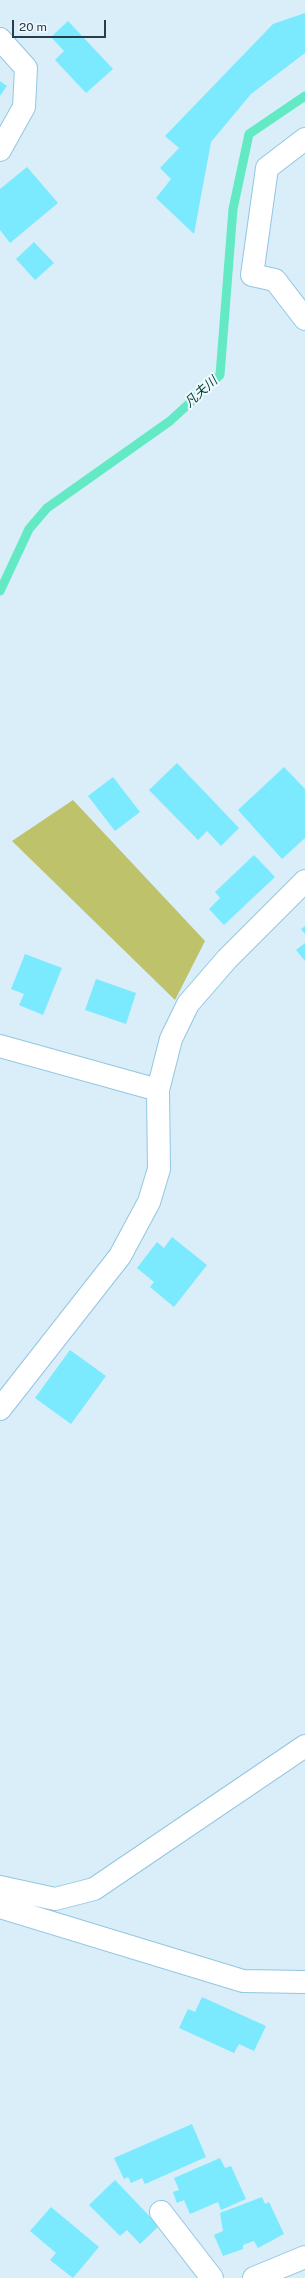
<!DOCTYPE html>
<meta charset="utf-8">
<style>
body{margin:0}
#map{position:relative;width:305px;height:2278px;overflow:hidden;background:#d9eef9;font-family:"Public Sans",sans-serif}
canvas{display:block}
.scale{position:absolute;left:12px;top:20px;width:94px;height:18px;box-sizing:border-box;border:2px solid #283d48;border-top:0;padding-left:5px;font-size:12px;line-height:14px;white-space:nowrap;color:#283d48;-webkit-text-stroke:3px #eff9ff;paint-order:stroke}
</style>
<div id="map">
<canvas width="305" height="2278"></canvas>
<div class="scale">20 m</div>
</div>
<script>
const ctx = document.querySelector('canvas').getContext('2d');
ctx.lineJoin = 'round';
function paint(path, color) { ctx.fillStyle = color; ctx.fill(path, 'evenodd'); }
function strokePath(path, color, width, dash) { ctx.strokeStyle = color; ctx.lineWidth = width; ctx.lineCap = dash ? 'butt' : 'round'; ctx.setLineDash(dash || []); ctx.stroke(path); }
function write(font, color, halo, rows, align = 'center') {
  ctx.font = font + ' "Public Sans","Noto Sans JP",sans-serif'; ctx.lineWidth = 4; ctx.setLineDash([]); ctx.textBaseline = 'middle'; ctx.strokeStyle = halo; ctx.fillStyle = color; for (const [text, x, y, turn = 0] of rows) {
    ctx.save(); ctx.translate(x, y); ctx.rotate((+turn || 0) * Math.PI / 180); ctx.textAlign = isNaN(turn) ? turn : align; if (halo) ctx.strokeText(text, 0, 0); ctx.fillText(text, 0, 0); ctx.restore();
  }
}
const green = new Path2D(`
 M73,800l132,141 -30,59 -163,-159z`);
const stream = new Path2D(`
 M0,591l29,-62 18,-21 123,-87 50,-46 13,-166 16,-75 56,-38`);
const building = new Path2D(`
 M305,13v40l-54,41 -40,48 -17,92 -38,-36 15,-19 -11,-11 19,-20 -14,-12 108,-112z
 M68,21l45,48 -27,24 -31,-33 9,-9 -13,-14z
 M0,81l7,5 -7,10z
 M27,167l31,36 -48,40 -10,-13v-41z
 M34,242l20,21 -19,17 -19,-21z
 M177,763l62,65 -18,18 -14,-15 -9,9 -49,-50z
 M284,767l21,22v49l-23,21 -44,-49z
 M113,777l27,35 -25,19 -27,-35z
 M254,855l21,22 -51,48 -15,-16 11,-11 -5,-6z
 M305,926v8l-4,-5z
 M305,943v18l-9,-11z
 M25,954l37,14 -19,47 -24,-10 5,-11 -13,-5z
 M96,979l40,14 -10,31 -41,-14z
 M172,1237l35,28 -33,42 -24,-20 4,-5 -17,-14 20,-26 7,6z
 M70,1350l36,26 -35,48 -36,-26z
 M202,1997l64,29 -12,25 -15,-7 -5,9 -55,-25 9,-19 7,3z
 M192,2124l14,33 -61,27 -3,-6 -11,5 -3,-6 -4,2 -10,-21z
 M220,2158l5,10 6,-2 15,33 -25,11 -3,-8 -28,12 -6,-14 -7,3 -4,-11 6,-2 -5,-12z
 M115,2180l44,46 -19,18 -13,-14 -7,6 -31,-31z
 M262,2197l3,7 4,-2 15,32 -26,14 -4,-7 -11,4v4l-20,7 -9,-21 9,-4 -3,-18z
 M51,2207l48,40 -26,31 -23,-18 6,-7 -26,-22z`);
const minor = new Path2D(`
 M0,39l26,29 -2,39 -24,43
 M305,139l-38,29 -15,107 23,5 30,39
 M0,1046l158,44
 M0,1409l120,-153 29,-54 10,-33 -1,-79 13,-51 17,-35 39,-45 78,-78
 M0,1887l55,12 39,-10 211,-143
 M0,1907l243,74 62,1
 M161,2212l51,66
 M254,2278l51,-21`);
const waterNames = [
 ["凡夫川",201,392,-42]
];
paint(green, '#bdc26b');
strokePath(stream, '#63eac4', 9);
paint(building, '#7be9fe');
strokePath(minor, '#93c6e2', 24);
strokePath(minor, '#fff', 22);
write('italic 13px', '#014132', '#eff9ff', waterNames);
</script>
